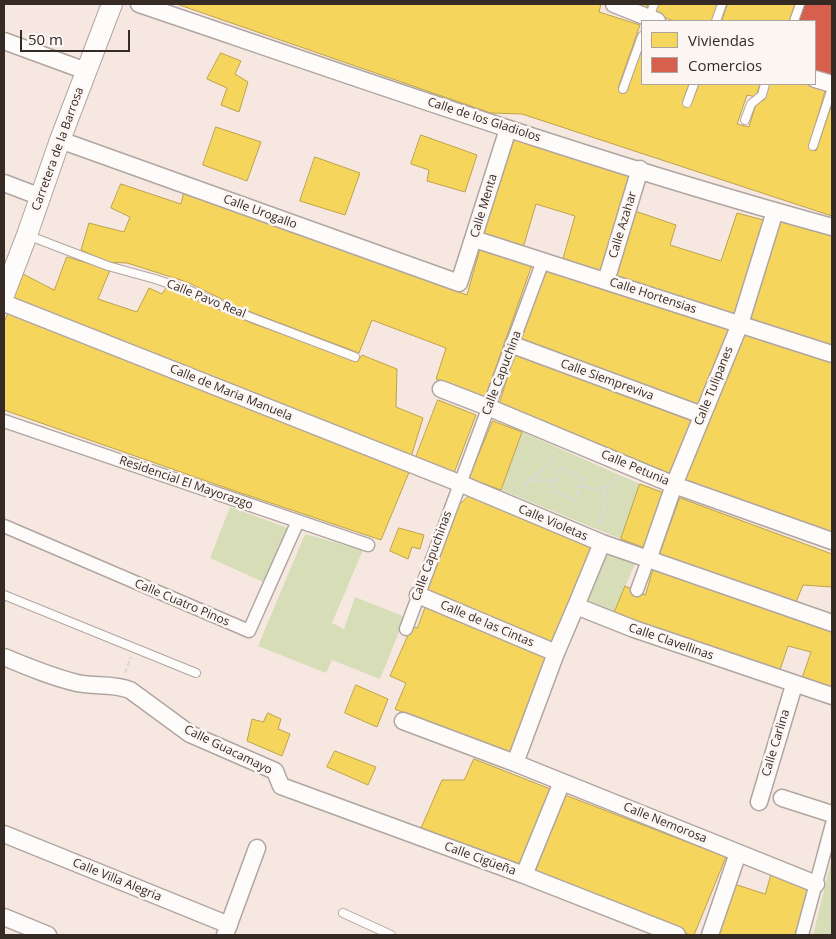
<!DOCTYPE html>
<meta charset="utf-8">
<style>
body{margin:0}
#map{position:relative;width:836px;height:939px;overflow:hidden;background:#f6e8e1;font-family:"Open Sans",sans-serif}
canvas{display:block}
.frame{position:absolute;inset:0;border:5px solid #362a25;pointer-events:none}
.legend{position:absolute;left:641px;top:20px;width:175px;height:65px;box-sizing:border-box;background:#fcf6f3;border:1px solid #ada4a1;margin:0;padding:6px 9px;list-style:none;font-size:15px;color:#362a25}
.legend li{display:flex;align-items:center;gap:10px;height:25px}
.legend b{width:25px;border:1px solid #ada4a1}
.scale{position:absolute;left:20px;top:30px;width:110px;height:22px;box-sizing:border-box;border:2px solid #362a25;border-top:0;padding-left:6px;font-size:15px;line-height:18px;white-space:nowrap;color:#362a25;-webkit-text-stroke:4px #fcf6f3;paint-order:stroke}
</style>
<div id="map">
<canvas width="836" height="939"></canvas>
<div class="frame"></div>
<ul class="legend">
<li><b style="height:14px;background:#f6d55c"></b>Viviendas</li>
<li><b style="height:14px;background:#d6604d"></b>Comercios</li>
</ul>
<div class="scale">50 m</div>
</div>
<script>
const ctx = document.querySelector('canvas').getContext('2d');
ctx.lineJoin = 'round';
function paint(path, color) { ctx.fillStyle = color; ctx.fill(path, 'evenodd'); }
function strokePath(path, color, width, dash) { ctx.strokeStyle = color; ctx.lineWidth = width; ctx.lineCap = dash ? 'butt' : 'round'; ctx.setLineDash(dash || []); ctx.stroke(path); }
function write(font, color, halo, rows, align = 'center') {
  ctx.font = font + ' "Open Sans",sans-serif'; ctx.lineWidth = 5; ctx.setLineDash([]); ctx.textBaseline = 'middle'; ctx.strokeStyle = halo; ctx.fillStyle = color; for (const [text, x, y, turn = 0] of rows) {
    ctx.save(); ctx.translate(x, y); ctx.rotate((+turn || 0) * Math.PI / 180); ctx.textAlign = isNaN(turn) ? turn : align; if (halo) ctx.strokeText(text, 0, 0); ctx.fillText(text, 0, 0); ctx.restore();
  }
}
const green = new Path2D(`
 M522,432l118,52 -19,55 -120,-49z
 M230,507l64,23 -24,55 -60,-27z
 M305,534l58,16 -31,73 12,6 11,-32 50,20 -25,62 -48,-19 -6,13 -68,-27z
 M605,552l30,12 -22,51 -26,-11z
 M832,858v77h-19z`);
const homes = new Path2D(`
 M177,4h424l-2,8 41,13 -22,63 9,3 15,-44v37h47l-6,17 8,4 8,-21h61l-4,13 -9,-2 -10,29 12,3 7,-23 8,-4 5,-16h37l19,7 -16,56 7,4 16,-47v112l-310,-102 -31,-1 -32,-11z
 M623,4h25l-2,9z
 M658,4h60l-6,17h-38l-19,-7z
 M728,4h67l-6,17h-67z
 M221,53l20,8 -6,13 13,8 -9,30 -18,-7 6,-17 -20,-9z
 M216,127l45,15 -14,39 -44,-16z
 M421,135l56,20 -12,37 -38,-11 2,-11 -18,-6z
 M511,135l123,38 -31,101 -41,-12 13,-46 -39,-12 -13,44 -43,-13z
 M315,157l45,16 -15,42 -45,-14z
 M121,184l60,20 3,-13 283,104 14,-50 52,17 -48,136 -49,-19 10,-31 -74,-28 -13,33 -119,-45 -53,-26 -60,-19 -20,-1 -26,-12 8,-27 35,9 6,-15 -19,-9z
 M632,210l44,15 -6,20 51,16 16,-48 30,8 -30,97 -126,-41z
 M777,216l55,16v115l-86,-27z
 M67,257l43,13 -12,29 39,13 12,-24 13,6 4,-6 88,36 74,26 29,12 5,-7 35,14 -1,38 27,11 -12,39 -398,-159 10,-24 31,16z
 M546,266l185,61 -33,80 -176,-67z
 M9,311l401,159 -29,70 -149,-50 -228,-80v-87z
 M744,330l88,31v172l-147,-53z
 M515,354l177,67 -21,53 -171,-71z
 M438,400l38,15 -22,58 -38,-16z
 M493,421l29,11 -21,58 -32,-12z
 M640,484l24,9 -19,55 -24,-9z
 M469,496l122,51 -34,99 -134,-52 35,-88z
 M680,498l152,56v33l-29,-2 -9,22 -135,-50z
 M399,528l25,7 -4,14 -8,-2 -4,12 -18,-8z
 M654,567l169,58 9,8v56l-31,-8 10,-29 -23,-6 -9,27 -166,-58 12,-29 20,9z
 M426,606l126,54 -39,97 -118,-48 11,-26 -16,-7 22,-50 5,2z
 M356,685l32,14 -11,28 -32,-14z
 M268,713l13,6 -3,10 12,5 -8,22 -35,-15 5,-22 11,3z
 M335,751l41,16 -8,18 -41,-18z
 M474,759l79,31 -31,76 -101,-38 21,-48h22z
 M565,795l161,62 -32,78h-4l-154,-64z
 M772,872l38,14 -13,49h-80l17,-51 31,10z`);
const shops = new Path2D(`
 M806,4h26v73l-17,-6v-50h-15z`);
const path = new Path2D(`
 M561,468l22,10 -8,22 -23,-9z
 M531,481l26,-1
 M581,486c15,3 27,6 36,-9
 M522,494c4,-21 29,-19 32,-44
 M600,525l5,-20 -1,-16
 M125,673l6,-16`);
const service = new Path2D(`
 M649,19l5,-15
 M716,21l6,-17
 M794,21l6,-17
 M623,89l19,-53
 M687,103l7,-19
 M745,120l6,-16 11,-9 3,-11
 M813,146l19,-58
 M27,235l81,31 47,13 36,12 38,18 126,48
 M4,595l192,78
 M343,913l48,22`);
const pedestrian = new Path2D(`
 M4,421l364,124
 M4,526l245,105 49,-110
 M637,590l11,-30
 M406,629l137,-368
 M802,935l30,-111`);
const minor = new Path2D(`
 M139,4c230,78 459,159 693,223
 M614,4l43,17
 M4,41l82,30
 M815,79l17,5
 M60,140l399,143 49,-154
 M4,183l37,14
 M474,239l358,115
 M606,281l34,-112
 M4,303l455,180 143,60 230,80
 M513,345l189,70
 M441,389l49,19 184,77 158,56
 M602,543l-26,63 58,23 198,67
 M648,560l26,-75 66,-161 35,-113
 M418,595l138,58
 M4,657c24,10 48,20 73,26 18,4 35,0 53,7l60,44 85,37 6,15 243,89 153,60
 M403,721l112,42 301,121
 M515,763l41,-110 20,-47
 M782,798l50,16
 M759,802l35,-117
 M4,834l225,91
 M524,875l38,-93
 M4,917l44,18
 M225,935l32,-87
 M710,935l28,-82`);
const tertiary = new Path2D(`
 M4,295l23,-60 33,-95 52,-136`);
const streetNames = [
 ["Calle de los Gladiolos",484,120,18],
 ["Carretera de la Barrosa",58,149,-70],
 ["Calle Menta",484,206,-73],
 ["Calle Urogallo",260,212,20],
 ["Calle Azahar",623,225,-73],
 ["Calle Hortensias",653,296,18],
 ["Calle Pavo Real",206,299,22],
 ["Calle Capuchina",502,373,-69],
 ["Calle Siempreviva",607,380,20],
 ["Calle Tulipanes",714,386,-68],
 ["Calle de Maria Manuela",231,393,22],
 ["Calle Petunia",635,468,23],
 ["Residencial El Mayorazgo",186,483,19],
 ["Calle Violetas",553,523,23],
 ["Calle Capuchinas",432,556,-70],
 ["Calle Cuatro Pinos",182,603,23],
 ["Calle de las Cintas",487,624,23],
 ["Calle Clavellinas",671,642,19],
 ["Calle Carlina",776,743,-73],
 ["Calle Guacamayo",228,750,26],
 ["Calle Nemorosa",665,823,22],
 ["Calle Cigüeña",480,859,20],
 ["Calle Villa Alegria",117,880,22]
];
paint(green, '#d6ddb7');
paint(homes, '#f6d55c');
strokePath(homes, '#bca24c', 1);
paint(shops, '#d6604d');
strokePath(shops, '#a65041', 1);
strokePath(service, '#b0a5a0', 10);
strokePath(pedestrian, '#b0a5a0', 15);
strokePath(minor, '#b0a5a0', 19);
strokePath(tertiary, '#b0a5a0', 22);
strokePath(path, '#dcd9d7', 2.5, [5, 2.5]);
strokePath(service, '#fefcfa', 8);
strokePath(pedestrian, '#fefcfa', 12);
strokePath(minor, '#fefcfa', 16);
strokePath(tertiary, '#fefcfa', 20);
write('12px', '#362a25', '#fcf6f3', streetNames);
</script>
